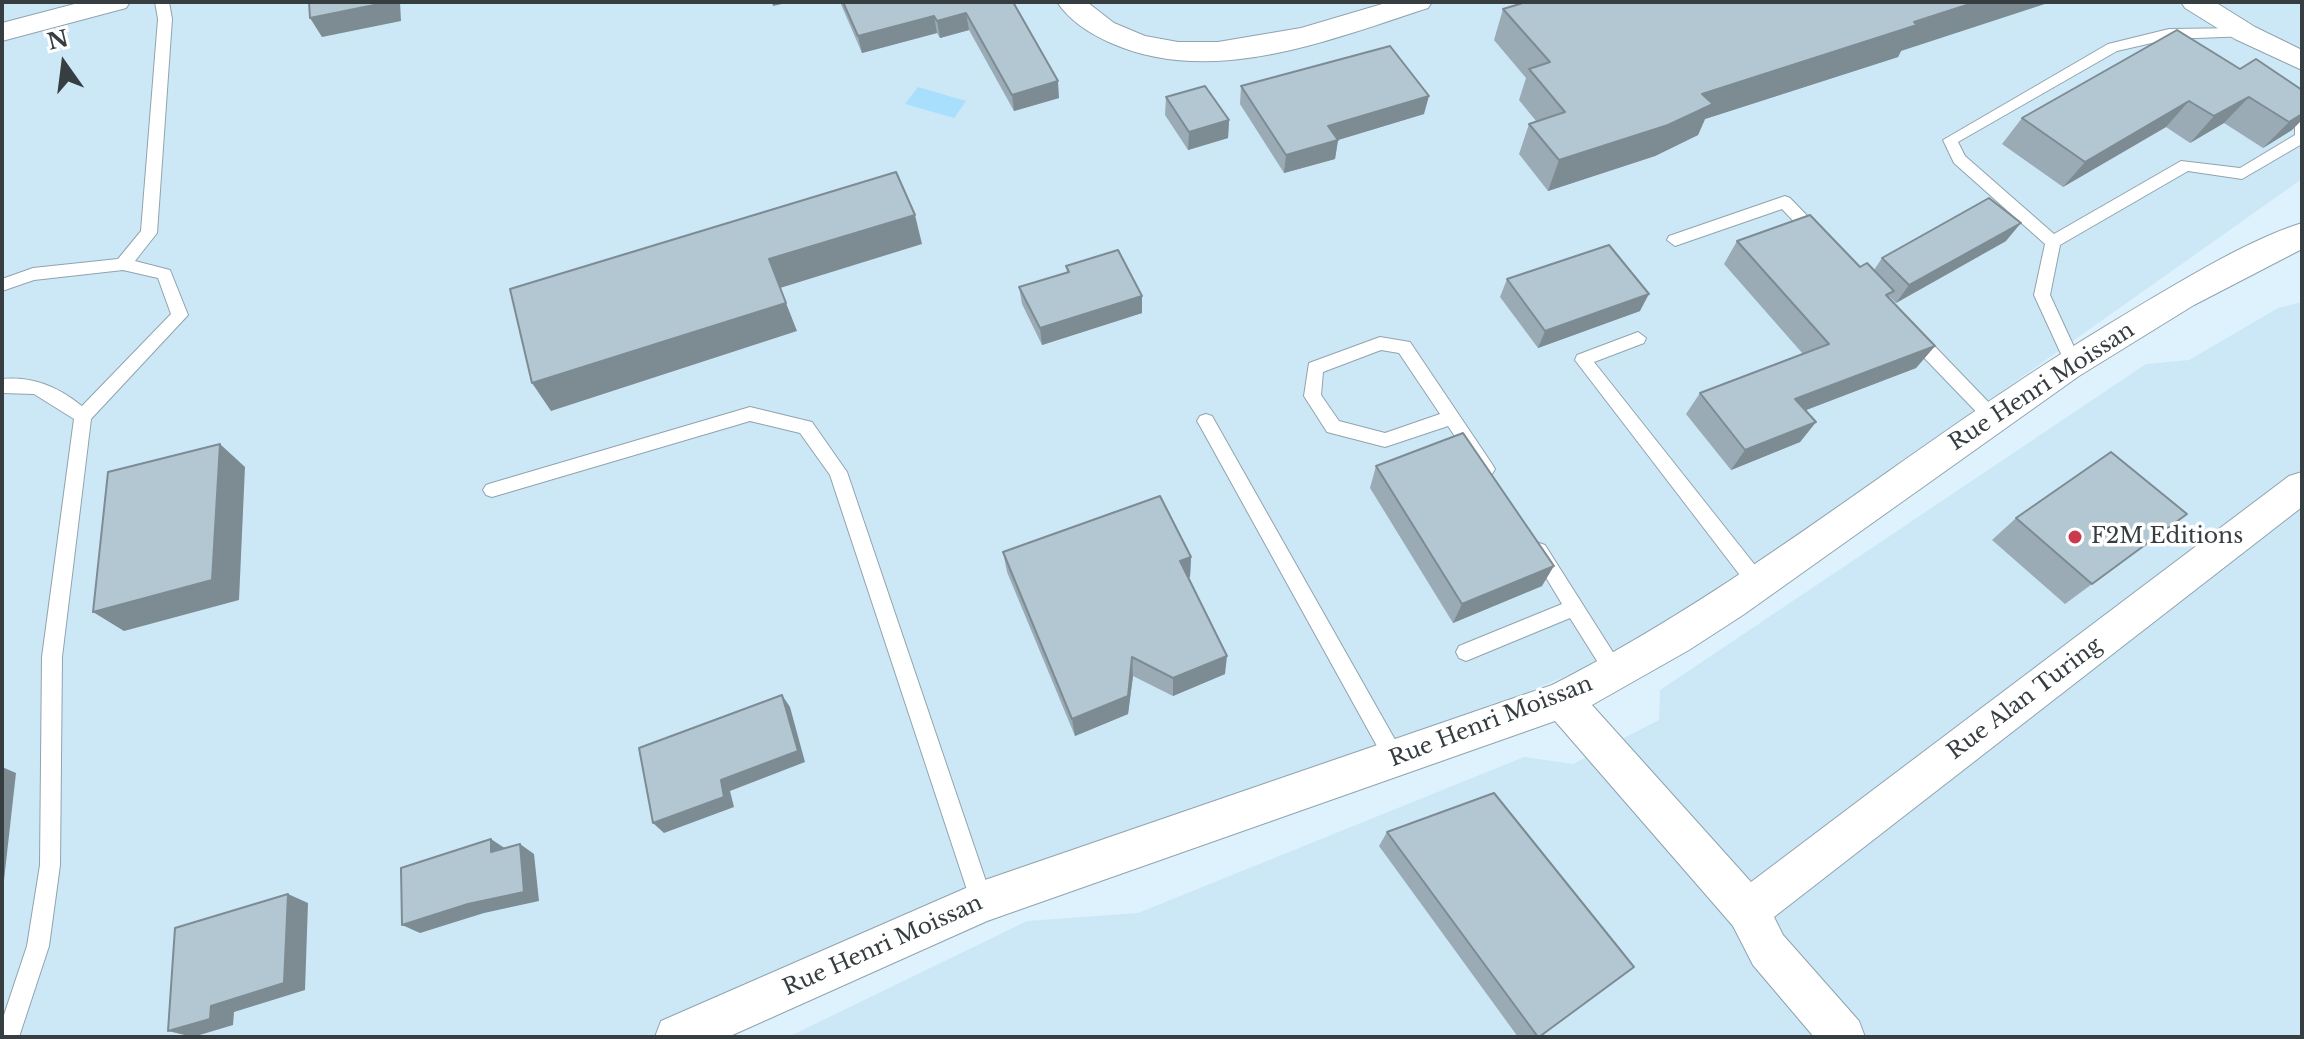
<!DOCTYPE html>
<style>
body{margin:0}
#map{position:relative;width:2304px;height:1039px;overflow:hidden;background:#def2fd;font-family:"Libre Baskerville",serif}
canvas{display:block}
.frame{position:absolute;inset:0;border:4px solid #363e42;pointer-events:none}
.north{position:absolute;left:24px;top:24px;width:80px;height:80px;-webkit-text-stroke:6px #fff;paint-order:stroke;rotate:346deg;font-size:22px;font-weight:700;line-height:32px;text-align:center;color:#363e42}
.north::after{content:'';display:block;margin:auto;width:28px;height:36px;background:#363e42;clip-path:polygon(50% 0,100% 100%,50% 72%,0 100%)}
</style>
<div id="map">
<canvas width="2304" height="1039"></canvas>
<div class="frame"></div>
<div class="north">N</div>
</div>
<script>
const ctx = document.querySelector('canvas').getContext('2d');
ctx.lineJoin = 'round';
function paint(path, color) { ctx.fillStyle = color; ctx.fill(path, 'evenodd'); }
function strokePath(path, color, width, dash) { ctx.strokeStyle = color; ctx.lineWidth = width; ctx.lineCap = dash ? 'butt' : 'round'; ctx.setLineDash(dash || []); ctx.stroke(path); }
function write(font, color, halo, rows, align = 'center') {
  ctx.font = font + ' "Libre Baskerville",serif'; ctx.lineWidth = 7; ctx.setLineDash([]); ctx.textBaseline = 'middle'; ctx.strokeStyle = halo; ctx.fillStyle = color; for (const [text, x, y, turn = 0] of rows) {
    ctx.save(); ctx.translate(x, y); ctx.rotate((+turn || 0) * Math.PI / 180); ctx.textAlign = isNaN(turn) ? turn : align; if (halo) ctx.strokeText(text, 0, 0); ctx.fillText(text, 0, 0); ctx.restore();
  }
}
const built = new Path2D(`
 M2,2h2300v177l-652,461 -930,397h-718z
 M2302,302v735h-1514l239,-116 111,-8 386,-156 49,7 86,-44 1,-30 486,-326 43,-4 89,-52z`);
const water = new Path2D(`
 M918,87l48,14 -12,17 -49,-14z`);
const service = new Path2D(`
 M155,2h14l3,17 -15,214 -22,28 35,9 18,45 -97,104 -29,238 -2,208 -11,81 -30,91h-17v-16l25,-75 13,-81 2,-208 32,-238 -40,-25 -32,-1v-14c31,-3 56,8 80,27l89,-92 -13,-36 -35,-8 -89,10 -32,11v-12l31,-11 85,-9 23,-28 17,-212z
 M2245,28l5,2v6l-81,3 -52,12 -159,91 7,14 89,78 127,-73 59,7 55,-33v-10l-20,-14v-8h10l17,13v28l-60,35 -54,-8 -128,74 -10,50 31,67 -8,7 -6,-2 -33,-72 11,-51 -91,-81 -11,-23 165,-96 61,-15z
 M1785,196l5,2 34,35 2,4 -2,4h-12l-30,-32 -107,37 -8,-6 2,-4z
 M1914,330l6,1 78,81 3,5 -3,5h-12l-78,-81 -2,-5z
 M1638,332l8,6 -2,5 -50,19 172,217 2,6 -2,6 -7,2 -7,-2 -177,-231 2,-5z
 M1380,337l30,5 82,122 3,5 -3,5h-12l-32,-48 -63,21 -58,-15 -23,-36 5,-33zM1381,350l18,3 41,61 -55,19 -46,-12 -18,-26 2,-23z
 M750,407l62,15 35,50 146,430 -3,8 -8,3 -8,-3 -3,-8 -141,-427 -30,-42 -50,-12 -258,76 -6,-2 -3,-5 3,-5 6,-2z
 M1206,414l6,2 190,336 3,7 -3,7 -7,3 -7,-3 -188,-340 -3,-5 3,-5z
 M1539,543l6,2 78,123 3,6 -3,6 -7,3 -7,-3 -39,-62 -104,43 -7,-3 -3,-6 3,-6 103,-42 -32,-53 3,-6z`);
const minor = new Path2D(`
 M82,2h48l-4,6 -124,33v-18z
 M1057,2h30l27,21 31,13 33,6h40l83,-14 88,-26h43l-4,6c-99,32 -216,80 -317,35 -21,-9 -41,-22 -54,-41z
 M2181,2h34l40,25 47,23v20l-67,-31 -50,-31z
 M2302,223v26l-108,56 -115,71 -336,239 -54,35 -97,55 159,177 538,-406 13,-4v35l-528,410 9,18 76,86 6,16h-51l-61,-72 -20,-39 -178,-205 -568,200 -259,116h-73l6,-16 321,-140 570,-196c200,-101 370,-249 562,-364 54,-32 130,-80 188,-98z`);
const wall = new Path2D(`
 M840,2h173l46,96 -45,13 -45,-81 -29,8 -3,-5 -75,20z
 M1503,9l398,42 -3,6 -193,62 -7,16 -43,21 -107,35 -29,-37 10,-30 7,-3 -17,-21 7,-22 -32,-38z
 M2240,69l62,21 -10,40 -29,18 -39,-25 -34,20 -24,-16 -103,60 -61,-43 20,-26z
 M1241,86l183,28 -86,26 -3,19 -51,14 -44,-69z
 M1166,97l63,23 -1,18 -40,12 -23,-35z
 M1737,241l137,29 8,-12 124,-17 -110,62 -6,-6 -1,1 46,48 -19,22 -110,42 10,12 -16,20 -69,28 -45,-56 14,-21 103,-39 -79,-90z
 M1066,266l76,30v17l-100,32 -20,-41 -3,-17 48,-14z
 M1507,279l133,32 -102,37 -38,-51z
 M1376,466l166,120 -89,37 -83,-135z
 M2187,514l-122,90 -73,-64 24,-22z
 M1003,552l188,5 -1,20 -2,1 37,96 -52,22 -40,-20 -5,38 -53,22 -68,-164z
 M1387,832l152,205h-21l-139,-191z`);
const shadedWall = new Path2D(`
 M389,2h11l1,19 -79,16 -12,-19z
 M772,2h19l-18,4z
 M1976,2h75l-150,49 -3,6 -193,62 -7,16 -43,21 -107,35 11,-31 143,-66z
 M966,13l3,17 -29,8 -3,-17z
 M934,16l3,17 -75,20 -4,-17z
 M1058,81l1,17 -45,13 -2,-16z
 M1429,96l-5,18 -86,26 -3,19 -51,14 2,-18 42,-29z
 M2249,97l-25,26 -34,20 24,-27z
 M2189,101l-23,26 -103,60 22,-25z
 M2302,114v6l-10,10 -29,18 26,-26z
 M1229,120l-1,18 -40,12 1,-18z
 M915,215l7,29 -142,44 -11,-29z
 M2021,223l-15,18 -110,62 13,-18z
 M1649,294l-9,17 -102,37 7,-17z
 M1142,296v17l-100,32 -2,-17z
 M786,303l11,28 -246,80 -19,-28z
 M1935,346l-19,22 -136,52 15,-21z
 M1816,422l-16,20 -69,28 14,-20z
 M220,444l25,23 -6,133 -115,31 -31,-19z
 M1191,557l-1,20 -11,4 1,-20z
 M1554,566l-12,20 -89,37 9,-19z
 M1227,656l-2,18 -52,22v-18z
 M1132,657l1,19 -5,38 -53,22 -3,-17z
 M782,695l8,12 15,55 -75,29 4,16 -70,26 -11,-10 68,-43z
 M2,767l14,6 -14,125z
 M491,839l15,10 -15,3z
 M520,844l14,10 5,47 -55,12 -64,20 -18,-8z
 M288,894l20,9 -3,87 -71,22 -1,13 -40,12 -25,-6z`);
const building = new Path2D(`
 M309,2h80l-79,16z
 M843,2h170l45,79 -46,14 -46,-82 -29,8 -3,-5 -76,20z
 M1526,2h450l-62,20 3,3 -215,69 11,10 -45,21 -109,35 -30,-36 36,-12 -36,-43 21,-7 -47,-53z
 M2177,30l63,39 16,-10 46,31v24l-13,8 -40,-25 -35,19 -25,-15 -104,61 -63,-44z
 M1390,46l39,50 -101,30 10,14 -52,15 -45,-69z
 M1205,86l24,34 -40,12 -23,-35z
 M896,172l19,43 -146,44 17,44 -254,80 -22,-94z
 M1989,198l32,25 -112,62 -27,-27z
 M1810,215l50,52 7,-4 27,28 -8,4 49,51 -140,53 21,23 -71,28 -45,-57 129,-49 -92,-103z
 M1609,245l40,49 -104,37 -38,-52z
 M1118,250l24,46 -102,32 -21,-41 50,-15 -3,-6z
 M1463,433l91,133 -92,38 -86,-138z
 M220,444l-8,136 -119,32 15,-140z
 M2111,452l76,62 -95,70 -76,-66z
 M1160,496l31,61 -11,4 47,95 -54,22 -41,-21 -4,39 -56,23 -69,-167z
 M782,695l16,56 -77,29 3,17 -71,26 -14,-75z
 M1494,793l140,174 -95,70h-1l-151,-205z
 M491,839v13l29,-8 4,48 -56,12 -66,21 -1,-57z
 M288,894l-4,89 -73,23 -1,13 -42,12 7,-103z`);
const markers = [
 [2075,537,8,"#ca3a4c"]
];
const streetNames = [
 ["Rue Henri Moissan",2042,387,-33],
 ["Rue Alan Turing",2025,699,-37],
 ["Rue Henri Moissan",1491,722,-21],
 ["Rue Henri Moissan",883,946,-24]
];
const poiNames = [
 ["F2M Editions",2091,537]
];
paint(built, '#cce8f7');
paint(water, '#a8dffd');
strokePath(service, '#90a3ae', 2);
strokePath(minor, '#90a3ae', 2);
paint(service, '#fff');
paint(minor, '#fff');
paint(wall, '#9aabb5');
paint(shadedWall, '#7d8b93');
paint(building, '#b3c7d2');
strokePath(building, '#7d8b93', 2);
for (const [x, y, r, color] of markers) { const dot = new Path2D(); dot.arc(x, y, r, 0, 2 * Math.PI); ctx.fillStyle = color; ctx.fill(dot); strokePath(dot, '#fff', 3); }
write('22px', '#363e42', '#fff', streetNames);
write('22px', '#363e42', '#fff', poiNames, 'left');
</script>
